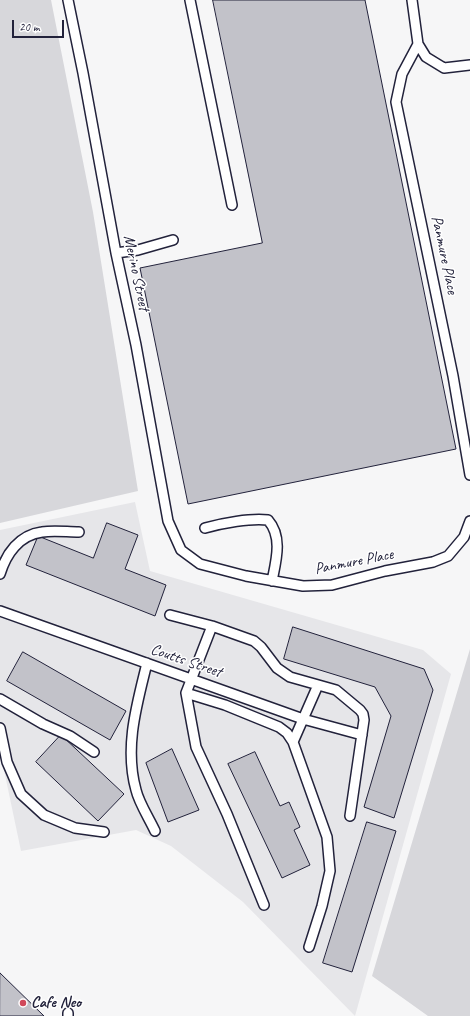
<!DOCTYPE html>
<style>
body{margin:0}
#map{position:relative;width:470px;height:1016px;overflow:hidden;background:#f6f6f7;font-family:Caveat,sans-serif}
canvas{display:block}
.scale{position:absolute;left:12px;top:20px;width:52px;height:18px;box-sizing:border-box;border:2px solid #22223b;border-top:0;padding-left:5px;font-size:12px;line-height:14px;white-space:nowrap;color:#22223b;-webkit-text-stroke:3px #fff;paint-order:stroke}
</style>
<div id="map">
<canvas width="470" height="1016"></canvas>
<div class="scale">20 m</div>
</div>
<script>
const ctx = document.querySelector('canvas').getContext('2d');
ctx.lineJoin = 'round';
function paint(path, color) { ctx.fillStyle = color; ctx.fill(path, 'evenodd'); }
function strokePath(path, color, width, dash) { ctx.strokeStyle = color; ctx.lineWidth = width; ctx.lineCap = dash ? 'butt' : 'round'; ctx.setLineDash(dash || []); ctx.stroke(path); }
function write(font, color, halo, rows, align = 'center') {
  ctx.font = font + ' Caveat,sans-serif'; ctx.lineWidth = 3; ctx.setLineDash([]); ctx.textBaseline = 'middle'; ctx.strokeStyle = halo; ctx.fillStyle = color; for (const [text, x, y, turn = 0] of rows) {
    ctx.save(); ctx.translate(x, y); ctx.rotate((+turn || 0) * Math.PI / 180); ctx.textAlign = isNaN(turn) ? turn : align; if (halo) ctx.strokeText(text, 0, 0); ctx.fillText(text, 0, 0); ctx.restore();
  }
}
const built = new Path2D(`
 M135,502l15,69 273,79 28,24 -96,342 -112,-114 -72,-56 -35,-16 -115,21 -21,-100v-221z`);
const green = new Path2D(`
 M0,0h51l42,212 45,279 -138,32z
 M470,649v367h-42l-56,-40z`);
const building = new Path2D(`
 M213,0h152l91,449 -268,55 -48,-236 122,-25z
 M107,523l31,12 -13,34 41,16 -11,31 -129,-51 12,-29 55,22z
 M293,627l131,42 9,21 -39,128 -30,-11 27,-91 -16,-29 -91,-28z
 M23,652l103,59 -16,29 -103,-59z
 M61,735l63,59 -26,27 -62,-59z
 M172,749l27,61 -31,12 -22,-59z
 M255,752l25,54 9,-4 11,25 -6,3 16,35 -28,13 -54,-114z
 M367,822l29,9 -44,141 -29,-9z
 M0,973l44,43h-44z`);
const lane = new Path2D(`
 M68,0l15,73 33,180 20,92 32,176 13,29 19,14 46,12 57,10 29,-1 53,-14 48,-9 15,-6 16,-19 6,-16
 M190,0l42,205
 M412,0l6,44 8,13 18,11 26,-3
 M418,44l-16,30 -6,28 57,274 17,99
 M116,253l22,-3 35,-10
 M205,528c18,-5 45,-10 63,-8 15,17 8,41 4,61
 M0,574c6,-20 19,-39 42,-42 12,-2 25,0 37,0
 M0,611l303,108 59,16
 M170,615l42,11 -26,67 10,54 31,67 37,91
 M212,626l42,15 7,6 16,21 13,9 46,13 24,20 3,4 1,6 -14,96
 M147,663c-10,41 -23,84 -11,127 3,13 13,28 19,41
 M186,693l39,12 54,22 8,6 6,9 34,95 3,34 -8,35 -13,41
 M0,699l43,25 27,12 24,16
 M0,728l7,34 14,32 23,21 31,13 29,4
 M293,742l25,-57
 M68,1013v3`);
const markers = [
 [23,1003,4,"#d1495b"]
];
const streetNames = [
 ["Panmure Place",444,255,78],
 ["Merino Street",136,273,78],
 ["Panmure Place",354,562,-11],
 ["Coutts Street",186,661,19]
];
const poiNames = [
 ["Cafe Neo",31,1003]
];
paint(built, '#e6e6e9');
paint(green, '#d7d7db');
paint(building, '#c2c2c9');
strokePath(building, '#22223b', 1);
strokePath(lane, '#22223b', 12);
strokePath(lane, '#fff', 9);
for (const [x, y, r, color] of markers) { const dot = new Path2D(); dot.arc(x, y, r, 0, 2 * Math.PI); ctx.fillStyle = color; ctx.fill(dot); strokePath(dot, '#fff', 1.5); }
write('16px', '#22223b', '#fff', streetNames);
write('bold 16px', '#22223b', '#fff', poiNames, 'left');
</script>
